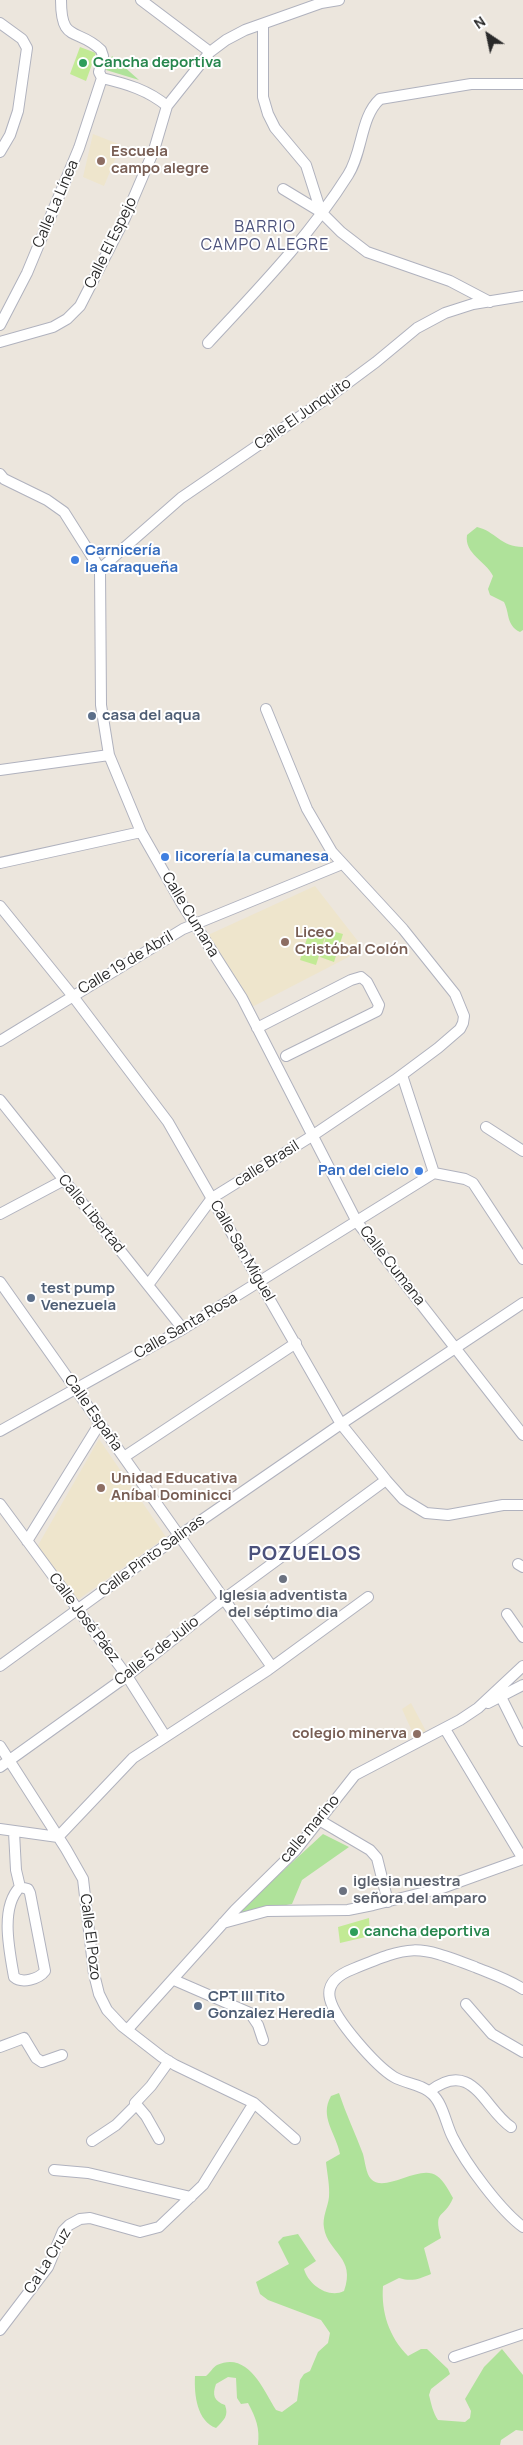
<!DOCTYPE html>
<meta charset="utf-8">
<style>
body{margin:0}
#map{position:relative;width:523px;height:2445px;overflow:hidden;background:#ece6dd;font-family:Manrope,sans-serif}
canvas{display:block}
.north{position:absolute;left:463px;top:10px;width:50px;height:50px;-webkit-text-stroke:4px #fff;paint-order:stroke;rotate:326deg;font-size:14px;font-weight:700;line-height:20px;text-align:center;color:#2a2a2a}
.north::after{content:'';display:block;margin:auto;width:18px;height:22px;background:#2a2a2a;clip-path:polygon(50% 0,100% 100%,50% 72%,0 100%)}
</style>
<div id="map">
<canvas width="523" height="2445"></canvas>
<div class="north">N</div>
</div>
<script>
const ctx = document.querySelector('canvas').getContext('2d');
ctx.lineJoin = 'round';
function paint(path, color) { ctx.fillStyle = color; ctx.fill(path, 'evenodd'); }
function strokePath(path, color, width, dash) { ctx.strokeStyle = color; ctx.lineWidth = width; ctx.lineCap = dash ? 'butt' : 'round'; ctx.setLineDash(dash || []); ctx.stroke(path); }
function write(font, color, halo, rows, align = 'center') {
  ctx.font = font + ' Manrope,sans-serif'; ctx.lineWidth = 4; ctx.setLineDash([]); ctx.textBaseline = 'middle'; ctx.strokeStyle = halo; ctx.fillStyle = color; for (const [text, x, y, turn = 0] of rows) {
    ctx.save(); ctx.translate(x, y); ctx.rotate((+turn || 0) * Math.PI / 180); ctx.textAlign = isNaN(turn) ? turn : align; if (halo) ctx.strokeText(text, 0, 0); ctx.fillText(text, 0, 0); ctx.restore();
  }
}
const education = new Path2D(`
 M93,134l28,11 -17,41 -21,-9z
 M315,886l49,63 -112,58 -44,-72z
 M99,1439l67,98 -90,64 -39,-54z
 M411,1703l16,30 -12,5 -13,-29z`);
const green = new Path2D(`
 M112,56l27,24 -33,-10z
 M477,527c18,4 24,20 46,20v83l-3,2c-14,-7 -10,-18 -16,-30l-14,-7 -2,-6 5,-13c-7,-15 -29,-22 -26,-41z
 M323,1834l26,13 -47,33 -10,24 -56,10z
 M339,2093c7,21 16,40 24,61 2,7 3,20 8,25 14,15 49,-16 66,-3 7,5 12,15 16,22 -9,22 -20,10 -12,40l-17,10 7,26c-12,5 -19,8 -32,4l-16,8c-2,26 6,51 25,70l13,-7h6l21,20 2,5 -19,15 -2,6c2,8 4,18 9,25l27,2 5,-4 1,-7 -6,-12 19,-32 18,-18 21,26v56l-7,-1 -15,10 -1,5h-242c2,-17 -2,-27 -10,-42l-7,1 -4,-6 -1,-20 -8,-1 -12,7c-4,11 -2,17 9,21 4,11 -1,15 -9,23 -19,-7 -22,-33 -21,-52h11c4,-3 7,-9 11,-11 31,-14 46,24 59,45l6,2 15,-11 3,-21 4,-6 6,-3 8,-19 10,-9 2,-10 -9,-13 -53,-20 -8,-6 -4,-12 33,-18 -11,-22 5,-5 15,-3 18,27 -12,8c4,15 24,30 40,22 12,-34 -16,-38 -20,-63 -2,-11 4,-21 5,-31 1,-11 -2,-24 -3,-35l14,-8c-4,-21 -21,-37 -9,-58z`);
const pitch = new Path2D(`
 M80,47l16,6 -10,28 -16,-7z
 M328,930l15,4 -9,28 -14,-5z
 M309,932l16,5 -9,28 -16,-5z
 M369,1918l1,18 -30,7 -2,-16z`);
const minor = new Path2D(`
 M61,0c0,44 16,27 40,50l2,6 -4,16 3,6
 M141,0l69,52
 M0,23l22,16 5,9 -9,63 -8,24 -10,17
 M263,26v71l5,17 7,14 31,37 15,47 20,20 26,20 83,29 40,21
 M167,106l43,-54 16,-12 19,-10 76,-27 18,-3
 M283,189l38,23
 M0,325l27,-52 52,-125 23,-70
 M0,342l53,-15 14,-8 13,-13 45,-88 29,-68 13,-44c-19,-16 -40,-22 -65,-28
 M208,343c49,-53 101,-106 140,-168 15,-23 12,-58 32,-76l91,-15h52
 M0,474l4,5 43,21 17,12 36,57 1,136 8,50 32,77 41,72 60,94 115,224 166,213
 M100,569l81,-71 152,-104 43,-32 41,-34 28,-15 28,-9 50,-8
 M0,770l109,-15
 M0,863l141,-31
 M0,906l72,89 96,127 173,302 45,56 17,19 23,14 22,2 55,-10h20
 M257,1028l94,-48 10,-3 6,5 12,23 -2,6 -91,45
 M0,1041l183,-112 159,-65
 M402,1075l32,98
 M0,1100l183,229
 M486,1127l37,24
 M0,1214l64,-34
 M0,1282l272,385
 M148,1285l64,-87 100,-62 83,-56 43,-32 22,-19 3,-6 1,-7 -9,-22 -52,-65 -71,-77 -25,-43 -41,-100
 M0,1431l183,-102 251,-156 31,6 8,4 50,76
 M124,1457l172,-114
 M0,1504l127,172 38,60
 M27,1541l73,-118
 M518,1564l5,3
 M507,1614l16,23
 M0,1666l180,-131 161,-111 182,-121
 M501,1697l22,44
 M488,1703l35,-18
 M445,1729l78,130
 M0,1746l66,103 17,30 11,95 5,20 8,16 15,16 40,31 13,8 79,38 41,36
 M0,1767l127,-91 97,-77 162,-119
 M319,1820l51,30 7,8 11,44
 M0,1829l58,8 75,-79 135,-88 100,-73
 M14,1832l2,38 4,17
 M20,1887l8,2 2,4 15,78c-6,8 -23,13 -31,6 -5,-28 -14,-70 6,-90z
 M223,1923l44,-12 81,-1 25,-5 69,-17 81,-29
 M174,1980l76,33 8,12 5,15
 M523,1989c-15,-10 -31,-15 -48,-22 -60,-23 -63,-22 -122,2 -13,5 -27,14 -23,30 5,21 46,67 64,78 12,7 28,7 38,17 11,9 14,31 21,44 13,26 47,72 70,89
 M466,2004l26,30 31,18
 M128,2029l107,-119 60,-59 60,-76 105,-55 18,-12 45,-42
 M0,2047l24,-9 12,20 6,4 20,-7
 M430,2091c43,-33 54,18 81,36
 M159,2139l-13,-23 -11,-13 16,-17 18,-25
 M92,2141l24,-16 20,-20
 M54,2170l34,3 103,24
 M0,2330l48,-63 15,-36 6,-6 11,-6 10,-1 50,14 19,-5 44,-42 51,-82
 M454,2357l69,-23`);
const markers = [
 [83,63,5,"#2e9e5b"],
 [101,161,5,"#8d6e63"],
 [75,560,5,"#3f7fe0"],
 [92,716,5,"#5c6f8a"],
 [165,857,5,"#3f7fe0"],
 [285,942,5,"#8d6e63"],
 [419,1171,5,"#3f7fe0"],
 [31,1298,5,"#5c6f8a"],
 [101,1488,5,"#8d6e63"],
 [283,1579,5,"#6b7280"],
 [417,1734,5,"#8d6e63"],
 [343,1891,5,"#6b7280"],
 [354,1932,5,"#2e9e5b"],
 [198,2006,5,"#5c6f8a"]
];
const leisureNames = [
 ["Cancha deportiva",93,63],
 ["cancha deportiva",364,1932]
];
const educationNames = [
 ["Escuela",111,152],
 ["campo alegre",111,169],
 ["Liceo",295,933],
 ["Cristóbal Colón",295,950],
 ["Unidad Educativa",111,1479],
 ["Aníbal Dominicci",111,1496],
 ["colegio minerva",407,1734,"right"]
];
const streetNames = [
 ["Calle La Línea",56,204,-67],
 ["Calle El Espejo",111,243,-64],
 ["Calle El Junquito",303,414,-35],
 ["Calle Cumana",190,915,59],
 ["Calle 19 de Abril",126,963,-31],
 ["calle Brasil",267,1164,-32],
 ["Calle Libertad",91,1214,51],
 ["Calle San Miguel",242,1251,60],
 ["Calle Cumana",392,1266,52],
 ["Calle Santa Rosa",186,1326,-30],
 ["Calle España",93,1413,55],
 ["Calle Pinto Salinas",152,1556,-36],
 ["Calle José Páez",84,1618,53],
 ["Calle 5 de Julio",157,1651,-38],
 ["calle marino",310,1829,-50],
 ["Calle El Pozo",90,1937,83],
 ["Ca La Cruz",48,2261,-58]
];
const shopNames = [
 ["Carnicería",85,551],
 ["la caraqueña",85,568],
 ["licorería la cumanesa",175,857],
 ["Pan del cielo",409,1171,"right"]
];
const serviceNames = [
 ["casa del aqua",102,716],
 ["test pump",41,1289],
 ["Venezuela",41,1306],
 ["CPT III Tito",208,1997],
 ["Gonzalez Heredia",208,2014]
];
const worshipNames = [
 ["Iglesia adventista",283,1596],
 ["del séptimo dia",283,1613],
 ["iglesia nuestra",353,1882,"left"],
 ["señora del amparo",353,1899,"left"]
];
const neighbourhoodNames = [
 ["BARRIO",265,228],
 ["CAMPO ALEGRE",265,246]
];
const districtNames = [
 ["POZUELOS",305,1554]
];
paint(education, '#eee5cc');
paint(green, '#afe29a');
paint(pitch, '#c2ea95');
strokePath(minor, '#b0b2be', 12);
strokePath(minor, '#fff', 10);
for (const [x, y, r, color] of markers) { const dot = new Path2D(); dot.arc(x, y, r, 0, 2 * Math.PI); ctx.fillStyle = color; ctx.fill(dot); strokePath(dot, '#fff', 2); }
write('bold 15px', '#27864d', '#fff', leisureNames, 'left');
write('bold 15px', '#785e54', '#fff', educationNames, 'left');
write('15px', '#2a2a2a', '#fff', streetNames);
write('bold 15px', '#366cbe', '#fff', shopNames, 'left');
write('bold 15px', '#4e5e75', '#fff', serviceNames, 'left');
write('bold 15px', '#5b616d', '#fff', worshipNames);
ctx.letterSpacing = '1px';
write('16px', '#4b517b', '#fff', neighbourhoodNames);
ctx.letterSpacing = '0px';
ctx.letterSpacing = '1px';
write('bold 20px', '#4b517b', '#fff', districtNames);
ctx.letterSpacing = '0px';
</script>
